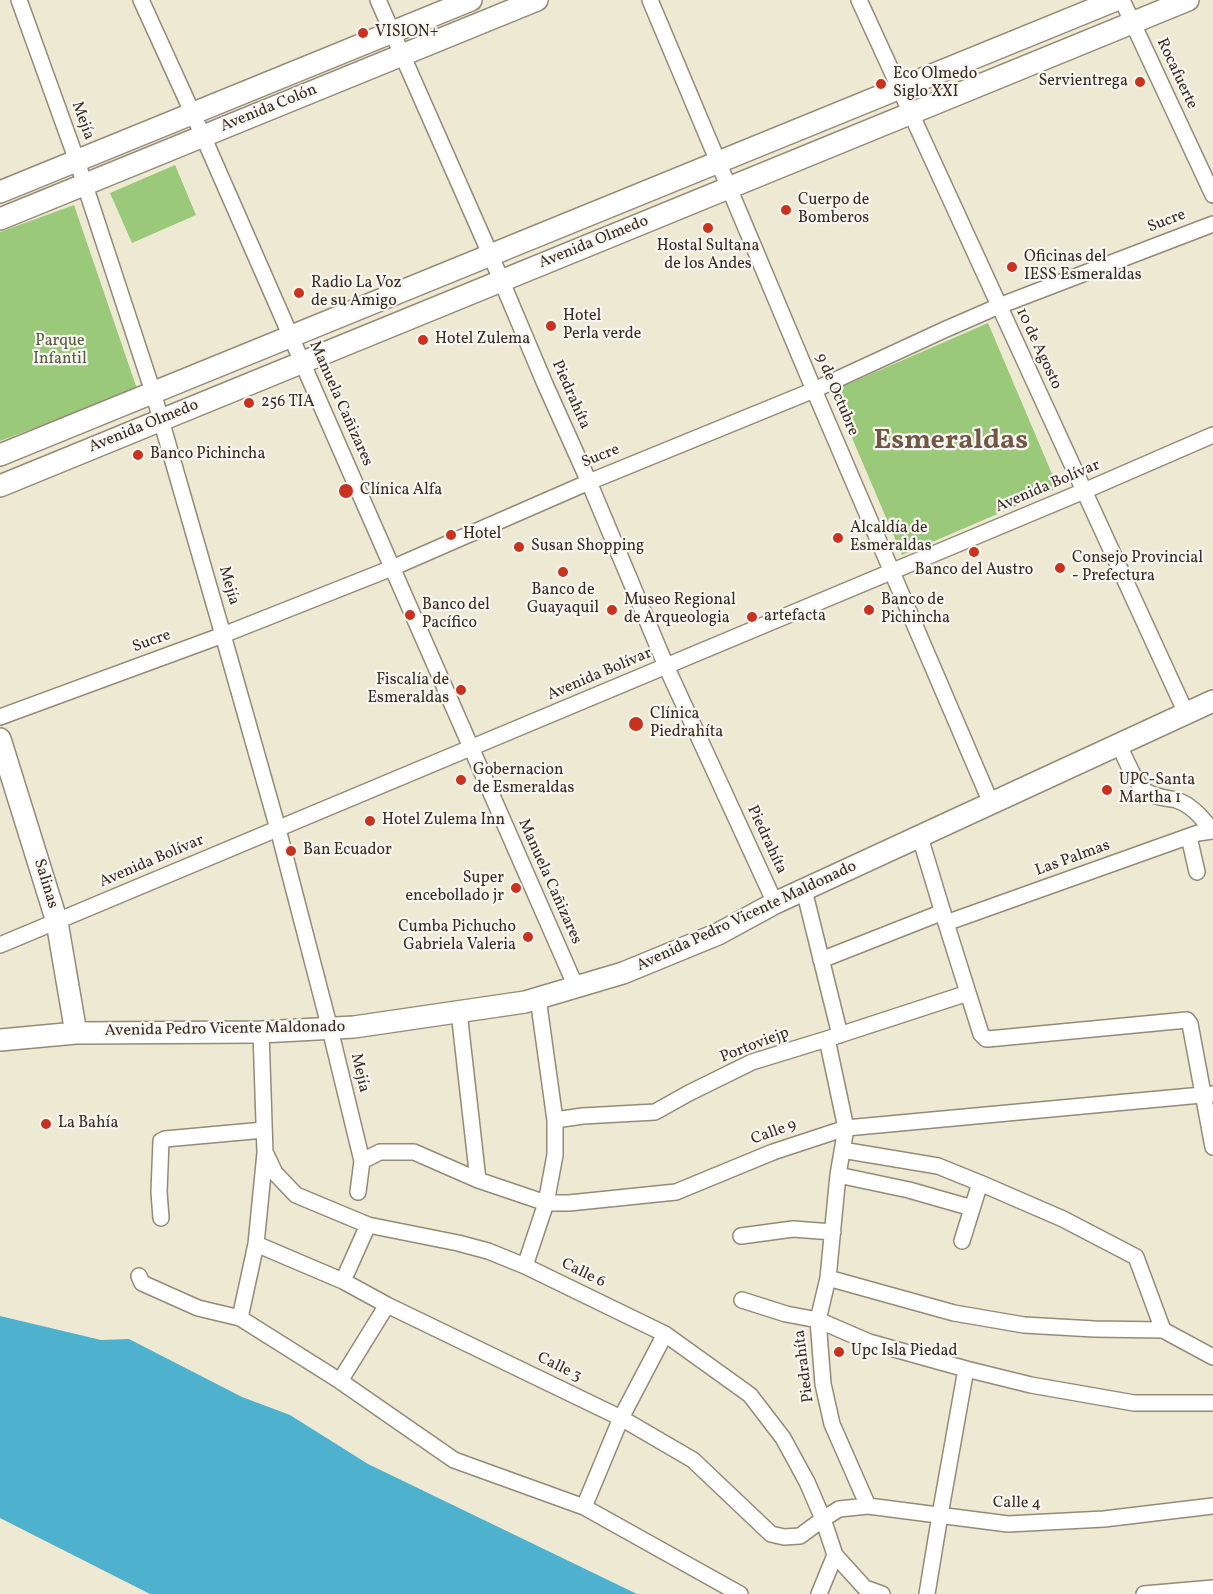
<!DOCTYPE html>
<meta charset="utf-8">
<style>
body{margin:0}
canvas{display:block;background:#eee9d2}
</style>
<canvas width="1213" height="1594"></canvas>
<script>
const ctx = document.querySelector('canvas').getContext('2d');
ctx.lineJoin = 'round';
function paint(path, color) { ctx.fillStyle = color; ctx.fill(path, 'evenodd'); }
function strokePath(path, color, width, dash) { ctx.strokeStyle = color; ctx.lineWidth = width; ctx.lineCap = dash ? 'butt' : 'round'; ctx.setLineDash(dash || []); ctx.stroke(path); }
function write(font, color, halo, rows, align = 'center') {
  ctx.font = font + ' Vollkorn,serif'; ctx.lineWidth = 4.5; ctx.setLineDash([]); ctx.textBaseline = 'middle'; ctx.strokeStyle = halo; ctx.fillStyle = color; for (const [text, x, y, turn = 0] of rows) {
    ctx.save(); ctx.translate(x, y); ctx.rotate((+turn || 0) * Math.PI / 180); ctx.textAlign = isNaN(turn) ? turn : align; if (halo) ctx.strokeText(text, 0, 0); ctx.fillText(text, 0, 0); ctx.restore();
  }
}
const green = new Path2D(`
 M175,165l21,50 -64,28 -22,-50z
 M74,205l63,184 -137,52v-209z
 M988,323l70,165 -156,67 -70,-164z`);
const water = new Path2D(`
 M0,1316l101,24 28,-1 113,58 48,18 78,49 269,130h-487l-150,-76z`);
const street = new Path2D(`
 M19,0l58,161 76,231 70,243 55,194 52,200 32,132 -4,31
 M141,0l62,136 373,851
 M378,0l113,256 54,128 44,98 77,184 109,237
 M650,0l164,390 177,413
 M859,0l327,713
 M1122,0l91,195
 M0,717l223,-82 169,-67 197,-86 225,-92 130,-60 55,-24 214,-82
 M1119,745c5,11 17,39 25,45 9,7 22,8 32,10 16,5 26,18 36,30
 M920,837l26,86 35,111 5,5h2l199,-19 3,4 23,123
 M1189,837l8,35
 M804,890l36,145
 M946,923l252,-90 15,-2
 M0,945l1084,-454 129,-56
 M821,960l122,-48
 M459,1012l19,168
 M261,1032l4,121 -9,91 -16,74 100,63 114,79 130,47 156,87
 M827,1039l19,89 -8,47 -10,103 -10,42 5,64 9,40 36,82
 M555,1120l28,-4 72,-4 34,-19 63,-31 75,-23 141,-46
 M842,1150l96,16 42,17 83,36 73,38 27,73
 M266,1154l9,19 21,22 72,30 90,18 30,8 37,15 140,68 85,61 33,43 24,44 16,37 12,36 30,33 17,6
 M362,1161l18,-9h34l64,28 68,23h23l107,-11 97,-40 73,-24 367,-34
 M838,1175l71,15 63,18
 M161,1218l-2,-26 2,-51 4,-2 99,-9
 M741,1236l52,-7 40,3
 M962,1241l18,-58
 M256,1244l87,37 44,24 234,113 72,42 78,74 13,3 16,-1 23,-17 16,-10 29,-3 140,18 96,-5 109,-13
 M525,1266l21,-63 9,-48v-35l-17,-122
 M139,1276l3,7 56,25 42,10
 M828,1278l126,35 70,12 70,4 69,1 50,27
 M343,1281l25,-56
 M742,1300l44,14 32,6 51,22 97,27 65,16 103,18h79
 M340,1381l47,-76
 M584,1507l37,-89 44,-84
 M819,1594l16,-39
 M927,1594l13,-79 26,-146
 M1144,1594l69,-6`);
const secondary = new Path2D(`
 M0,192l471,-192
 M0,219l537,-219
 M0,455l1116,-455
 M0,486l1188,-486
 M0,739l57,183 19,111
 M0,1040l76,-7 185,-1 93,-5 171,-25 98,-29 95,-39 57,-31 438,-202`);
const markers = [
 [363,33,6,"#c8321e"],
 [1140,82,6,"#c8321e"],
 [881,84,6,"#c8321e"],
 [786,210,6,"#c8321e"],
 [708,228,6,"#c8321e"],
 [1012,267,6,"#c8321e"],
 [299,293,6,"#c8321e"],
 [551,326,6,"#c8321e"],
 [423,340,6,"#c8321e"],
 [249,403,6,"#c8321e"],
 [138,455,6,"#c8321e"],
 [346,491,8,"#c8321e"],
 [451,535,6,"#c8321e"],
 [838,538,6,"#c8321e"],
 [519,547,6,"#c8321e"],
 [974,552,6,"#c8321e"],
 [1060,568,6,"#c8321e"],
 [563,572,6,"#c8321e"],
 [612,610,6,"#c8321e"],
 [869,610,6,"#c8321e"],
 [410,615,6,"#c8321e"],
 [752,617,6,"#c8321e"],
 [461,690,6,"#c8321e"],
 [636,724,8,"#c8321e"],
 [461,780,6,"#c8321e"],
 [1107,790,6,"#c8321e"],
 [370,821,6,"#c8321e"],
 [291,851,6,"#c8321e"],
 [516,888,6,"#c8321e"],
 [528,937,6,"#c8321e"],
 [46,1124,6,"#c8321e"],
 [839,1352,6,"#c8321e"]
];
const poiNames = [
 ["VISION+",375,33],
 ["Eco Olmedo",893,75],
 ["Siglo XXI",893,93],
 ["Servientrega",1128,82,"right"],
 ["Cuerpo de",798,201],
 ["Bomberos",798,219],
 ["Hostal Sultana",708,247,"center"],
 ["de los Andes",708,265,"center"],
 ["Oficinas del",1024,258],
 ["IESS Esmeraldas",1024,276],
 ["Radio La Voz",311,284],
 ["de su Amigo",311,302],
 ["Hotel",563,317],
 ["Perla verde",563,335],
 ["Hotel Zulema",435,340],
 ["256 TIA",261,403],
 ["Banco Pichincha",150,455],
 ["Clínica Alfa",360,491],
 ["Alcaldía de",850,529],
 ["Esmeraldas",850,547],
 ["Hotel",463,535],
 ["Susan Shopping",531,547],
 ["Consejo Provincial",1072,559],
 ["- Prefectura",1072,577],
 ["Banco del Austro",974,571,"center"],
 ["Banco de",563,591,"center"],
 ["Guayaquil",563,609,"center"],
 ["Museo Regional",624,601],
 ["de Arqueologia",624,619],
 ["Banco de",881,601],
 ["Pichincha",881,619],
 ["Banco del",422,606],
 ["Pacífico",422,624],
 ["artefacta",764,617],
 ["Fiscalía de",449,681,"right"],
 ["Esmeraldas",449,699,"right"],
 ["Clínica",650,715],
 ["Piedrahíta",650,733],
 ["Gobernacion",473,771],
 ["de Esmeraldas",473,789],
 ["UPC-Santa",1119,781],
 ["Martha 1",1119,799],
 ["Hotel Zulema Inn",382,821],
 ["Ban Ecuador",303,851],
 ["Super",504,879,"right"],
 ["encebollado jr",504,897,"right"],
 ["Cumba Pichucho",516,928,"right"],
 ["Gabriela Valeria",516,946,"right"],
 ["La Bahía",58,1124],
 ["Upc Isla Piedad",851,1352]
];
const streetNames = [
 ["Rocafuerte",1176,74,65],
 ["Avenida Colón",269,109,-22],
 ["Mejía",82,121,70],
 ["Sucre",1167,222,-21],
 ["Avenida Olmedo",594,243,-22],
 ["10 de Agosto",1038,349,65],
 ["Piedrahíta",570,395,66],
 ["9 de Octubre",836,395,67],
 ["Manuela Cañizares",340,404,66],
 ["Avenida Olmedo",144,427,-22],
 ["Sucre",601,457,-22],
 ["Avenida Bolívar",1048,487,-23],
 ["Mejía",228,586,74],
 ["Sucre",152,642,-20],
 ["Avenida Bolívar",600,675,-23],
 ["Piedrahíta",766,840,65],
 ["Las Palmas",1073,859,-20],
 ["Avenida Bolívar",152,862,-23],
 ["Manuela Cañizares",549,882,66],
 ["Salinas",45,884,73],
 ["Avenida Pedro Vicente Maldonado",747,917,-25],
 ["Avenida Pedro Vicente Maldonado",225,1030,-1],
 ["Portoviejp",755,1046,-21],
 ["Mejía",359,1073,77],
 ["Calle 9",774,1133,-20],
 ["Calle 6",583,1274,26],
 ["Piedrahíta",805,1366,-97],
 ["Calle 3",559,1368,26],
 ["Calle 4",1017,1504,1]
];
const parkNames = [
 ["Parque",60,342],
 ["Infantil",60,360]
];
const townNames = [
 ["Esmeraldas",951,443]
];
paint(green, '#99c979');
paint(water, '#4eb1cd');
strokePath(street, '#948a78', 18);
strokePath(secondary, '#948a78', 24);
strokePath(street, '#fff', 15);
strokePath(secondary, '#fff', 21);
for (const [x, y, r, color] of markers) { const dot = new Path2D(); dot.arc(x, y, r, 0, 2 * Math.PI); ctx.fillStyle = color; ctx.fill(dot); strokePath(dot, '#f6f6f2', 2); }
write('16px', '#3b2a1e', '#f6f6f2', poiNames, 'left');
write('16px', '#3b2a1e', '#f6f6f2', streetNames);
write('16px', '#575a39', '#f6f6f2', parkNames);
write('bold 28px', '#735745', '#f6f6f2', townNames);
</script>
